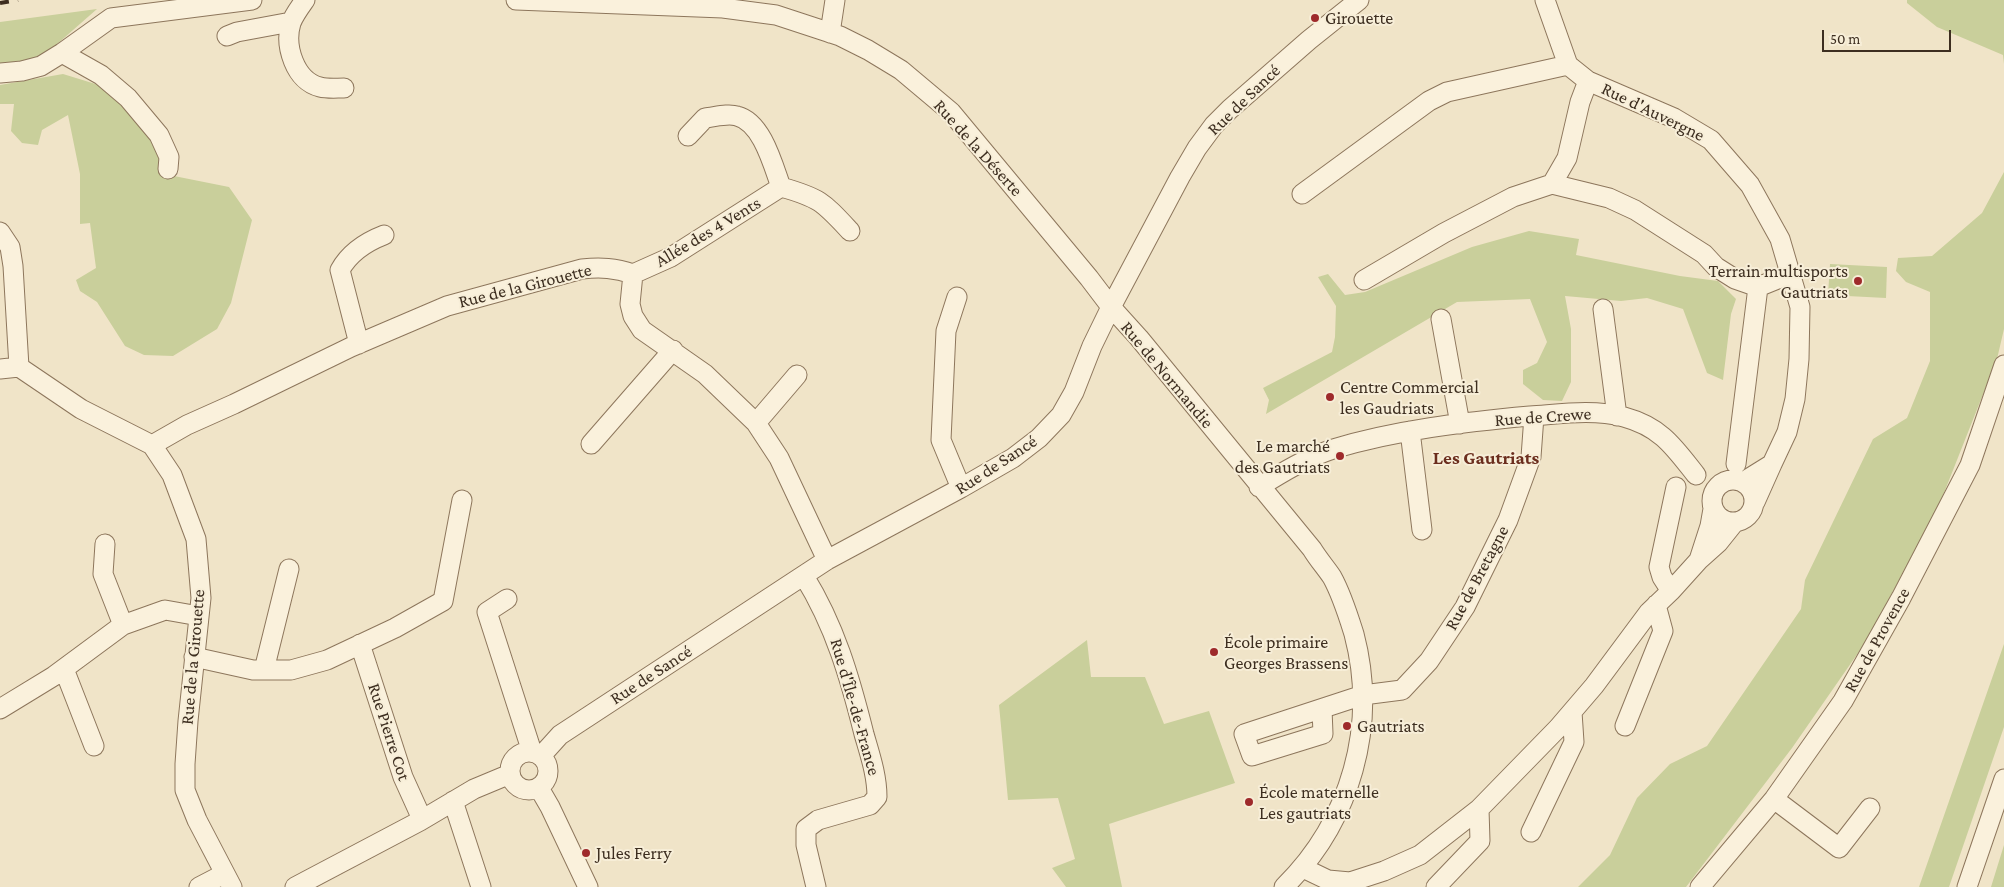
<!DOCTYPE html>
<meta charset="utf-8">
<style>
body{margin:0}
#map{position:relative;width:2004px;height:887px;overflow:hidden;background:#f0e4c8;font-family:"Crimson Pro",serif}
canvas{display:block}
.scale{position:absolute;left:1822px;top:30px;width:129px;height:22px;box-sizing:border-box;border:2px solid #3d2e20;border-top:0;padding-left:6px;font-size:15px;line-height:18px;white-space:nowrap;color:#3d2e20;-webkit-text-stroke:4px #f7eed8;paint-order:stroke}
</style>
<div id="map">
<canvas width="2004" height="887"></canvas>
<div class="scale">50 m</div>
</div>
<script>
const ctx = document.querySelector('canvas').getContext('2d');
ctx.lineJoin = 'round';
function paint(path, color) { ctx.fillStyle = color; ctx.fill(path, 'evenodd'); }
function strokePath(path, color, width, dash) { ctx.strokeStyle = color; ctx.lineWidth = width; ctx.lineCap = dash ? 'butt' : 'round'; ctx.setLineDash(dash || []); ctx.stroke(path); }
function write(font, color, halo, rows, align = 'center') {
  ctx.font = font + ' "Crimson Pro",serif'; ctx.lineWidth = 4; ctx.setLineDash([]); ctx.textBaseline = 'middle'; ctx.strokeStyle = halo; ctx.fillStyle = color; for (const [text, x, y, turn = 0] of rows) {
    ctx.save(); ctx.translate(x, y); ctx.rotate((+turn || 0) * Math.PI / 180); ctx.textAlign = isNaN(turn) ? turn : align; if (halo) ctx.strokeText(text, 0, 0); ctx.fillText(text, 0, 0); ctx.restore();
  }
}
const green = new Path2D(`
 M1907,0h97v64l-1,-9 -66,-28 -30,-24z
 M97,9l-57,50 -23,4h-17v-41z
 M63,74l39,12 49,48 13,40 65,13 23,33 -21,83 -14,26 -44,27 -29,-1 -19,-9 -28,-44 -17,-11 -4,-11 20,-12 -6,-45 -10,1v-50l-12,-59 -26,15 -4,15 -16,-2 -11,-12 3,-27h-14v-19z
 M2004,172v157l-7,30 -59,149 -73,135 -73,105 -106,139h-108l32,-32 27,-57 33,-34 37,-18 94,-137 4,-29 68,-141 34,-21 23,-57v-69l-24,-10 -10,-11 2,-13 34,-2 50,-43z
 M1529,231l50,8 -3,16 104,21 38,5 18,18 -5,15 -8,66 -16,-7 -24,-64 -36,-11 -26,3 -56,-5 6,33v53l-9,19 -19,-1 -20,-16v-14l14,-7 10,-21 -17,-43 -73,3 -191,112 3,-14 -6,-12 69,-36 3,-15 1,-31 -18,-29 10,-3 17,21 20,-3 107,-45z
 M1830,264l57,3 -1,31 -58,-3z
 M1087,640l4,37h54l19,47 45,-13 26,72 -126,41 13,63h-56l-14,-19 23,-9 -17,-61 -50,2 -9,-95z
 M2004,644v83l-55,160h-30z
 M2004,845v42h-13z`);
const minor = new Path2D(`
 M305,0c-5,7 -11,15 -14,23 -7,23 4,58 29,64 8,2 16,1 24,1
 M516,0l207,8 53,7 64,21 28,14 33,20 50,42 138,166 22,29 28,31 173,211c6,10 14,19 20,28 10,18 16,38 22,57 24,91 -3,187 -70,253
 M1545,0l23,65 20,16 -8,21 -13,56 -15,26
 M830,33l5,-33
 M227,36l10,-4 54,-10
 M62,53l39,22 27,23 31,37 10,22 -1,12
 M0,73l22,-2 19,-5 21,-13 49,-35 141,-18
 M1588,81l86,37 37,22 39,45 30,54 20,68 -1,52 -4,40 -8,33 -15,32
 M781,187c39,11 42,15 69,44
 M1302,194l127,-93 18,-9 121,-27
 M0,232l10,15 3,19 6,101
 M633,274l38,-17 110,-70c-8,-22 -19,-65 -44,-71 -9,-3 -22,1 -32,2l-17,18
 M1364,280l80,-47 69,-36 39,-13 57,14 26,12 69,44 12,13 19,12 23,8 32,-13
 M957,297l-11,34 -5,109 20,48
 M1603,309l14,107
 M1441,319l19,105
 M359,344l-19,-74c10,-18 26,-28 44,-35
 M0,369l19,-2 62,42 71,36
 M756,423l41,-48
 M1410,431l12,99
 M591,444l82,-94
 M1736,464l22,-177
 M1712 501a21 21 0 1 1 42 0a21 21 0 1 1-42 0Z
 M1743,482l29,-18 -17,38
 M1259,487c24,-15 47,-29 74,-38 63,-19 131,-27 197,-33 31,-2 63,-7 94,1 37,10 50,30 72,58
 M1713,509l-3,17 -11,34 19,-17 16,-20
 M105,544l-2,30 20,51
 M804,576c31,50 46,102 60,158 6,21 13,41 13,63l-7,8 -52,15 -12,9v16l10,42
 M1671,591l-9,-14 -3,-10 17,-80
 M507,599l-20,13 45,140
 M360,644l43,133 19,42
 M194,657l59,13h38l36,-10 68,-32 48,-27 19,-101
 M64,669l30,77
 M264,670l25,-101
 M0,709l54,-33 69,-51 42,-15 34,6
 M1322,709l1,25 -71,22 -8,-22 119,-39 39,-5 27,-29 36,-54 43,-87 23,-63 3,-41
 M1625,726l38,-95 -7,-26
 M510 771a19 19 0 1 1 38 0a19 19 0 1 1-38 0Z
 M541,756l19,-21 267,-175 134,-72 52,-30 26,-20 22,-23 13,-23 18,-46 19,-39 69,-130 17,-29 17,-23 16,-16 79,-69 50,-40
 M539,788l11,19 38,80
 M1774,799l65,49 31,-40
 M453,801l28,86
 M1531,832l43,-90 -2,-30
 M1303,868l25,12 22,2 34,-11 36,-16 59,-46 79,-81 36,-42 55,-74 22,-21 28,-31
 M199,887l25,-13
 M232,887l-35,-67 -12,-30v-26l3,-43 13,-123 -5,-59 -24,-64 -20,-30 35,-20 47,-21 117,-57 96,-41 135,-37c19,-2 33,-1 51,5l-3,30 3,12 9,14 63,44 51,49 23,35 48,102
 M295,887l125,-66 54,-32 36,-15
 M1436,887l44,-46 -1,-32
 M1700,887l74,-88 69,-98 58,-103 69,-133 34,-100
 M1967,887l37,-108`);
const rail = new Path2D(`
 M0,3l18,-3`);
const markers = [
 [1315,18,5,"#9e2a2b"],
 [1858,281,5,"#9e2a2b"],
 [1330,397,5,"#9e2a2b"],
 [1340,456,5,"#9e2a2b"],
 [1214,652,5,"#9e2a2b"],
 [1347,726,5,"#9e2a2b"],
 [1249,802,5,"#9e2a2b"],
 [586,853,5,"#9e2a2b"]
];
const poiNames = [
 ["Girouette",1325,18],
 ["Terrain multisports",1848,271,"right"],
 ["Gautriats",1848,292,"right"],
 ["Centre Commercial",1340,387],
 ["les Gaudriats",1340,408],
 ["Le marché",1330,446,"right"],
 ["des Gautriats",1330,467,"right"],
 ["École primaire",1224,642],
 ["Georges Brassens",1224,663],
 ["Gautriats",1357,726],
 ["École maternelle",1259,792],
 ["Les gautriats",1259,813],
 ["Jules Ferry",596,853]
];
const streetNames = [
 ["Rue de Sancé",1244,100,-44],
 ["Rue d'Auvergne",1653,112,26],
 ["Rue de la Déserte",978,148,48],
 ["Allée des 4 Vents",708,232,-31],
 ["Rue de la Girouette",525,286,-14],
 ["Rue de Normandie",1167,375,50],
 ["Rue de Crewe",1543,417,-4],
 ["Rue de Sancé",996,465,-33],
 ["Rue de Bretagne",1477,578,-62],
 ["Rue de Provence",1877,640,-61],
 ["Rue de la Girouette",193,657,-85],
 ["Rue de Sancé",651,675,-33],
 ["Rue d'Île-de-France",855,707,74],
 ["Rue Pierre Cot",389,732,72]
];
const neighbourhoodNames = [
 ["Les Gautriats",1486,458]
];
paint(green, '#c9cf9b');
strokePath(minor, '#8d765c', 21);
strokePath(minor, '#faf1dc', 19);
strokePath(rail, '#3d2e20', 4, [9, 9]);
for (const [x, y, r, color] of markers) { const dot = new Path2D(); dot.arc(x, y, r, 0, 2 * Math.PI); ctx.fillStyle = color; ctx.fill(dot); strokePath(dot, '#f7eed8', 2); }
write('18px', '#3d2e20', '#f7eed8', poiNames, 'left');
write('18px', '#3d2e20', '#f7eed8', streetNames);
write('bold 19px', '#6b2e1e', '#f7eed8', neighbourhoodNames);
</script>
